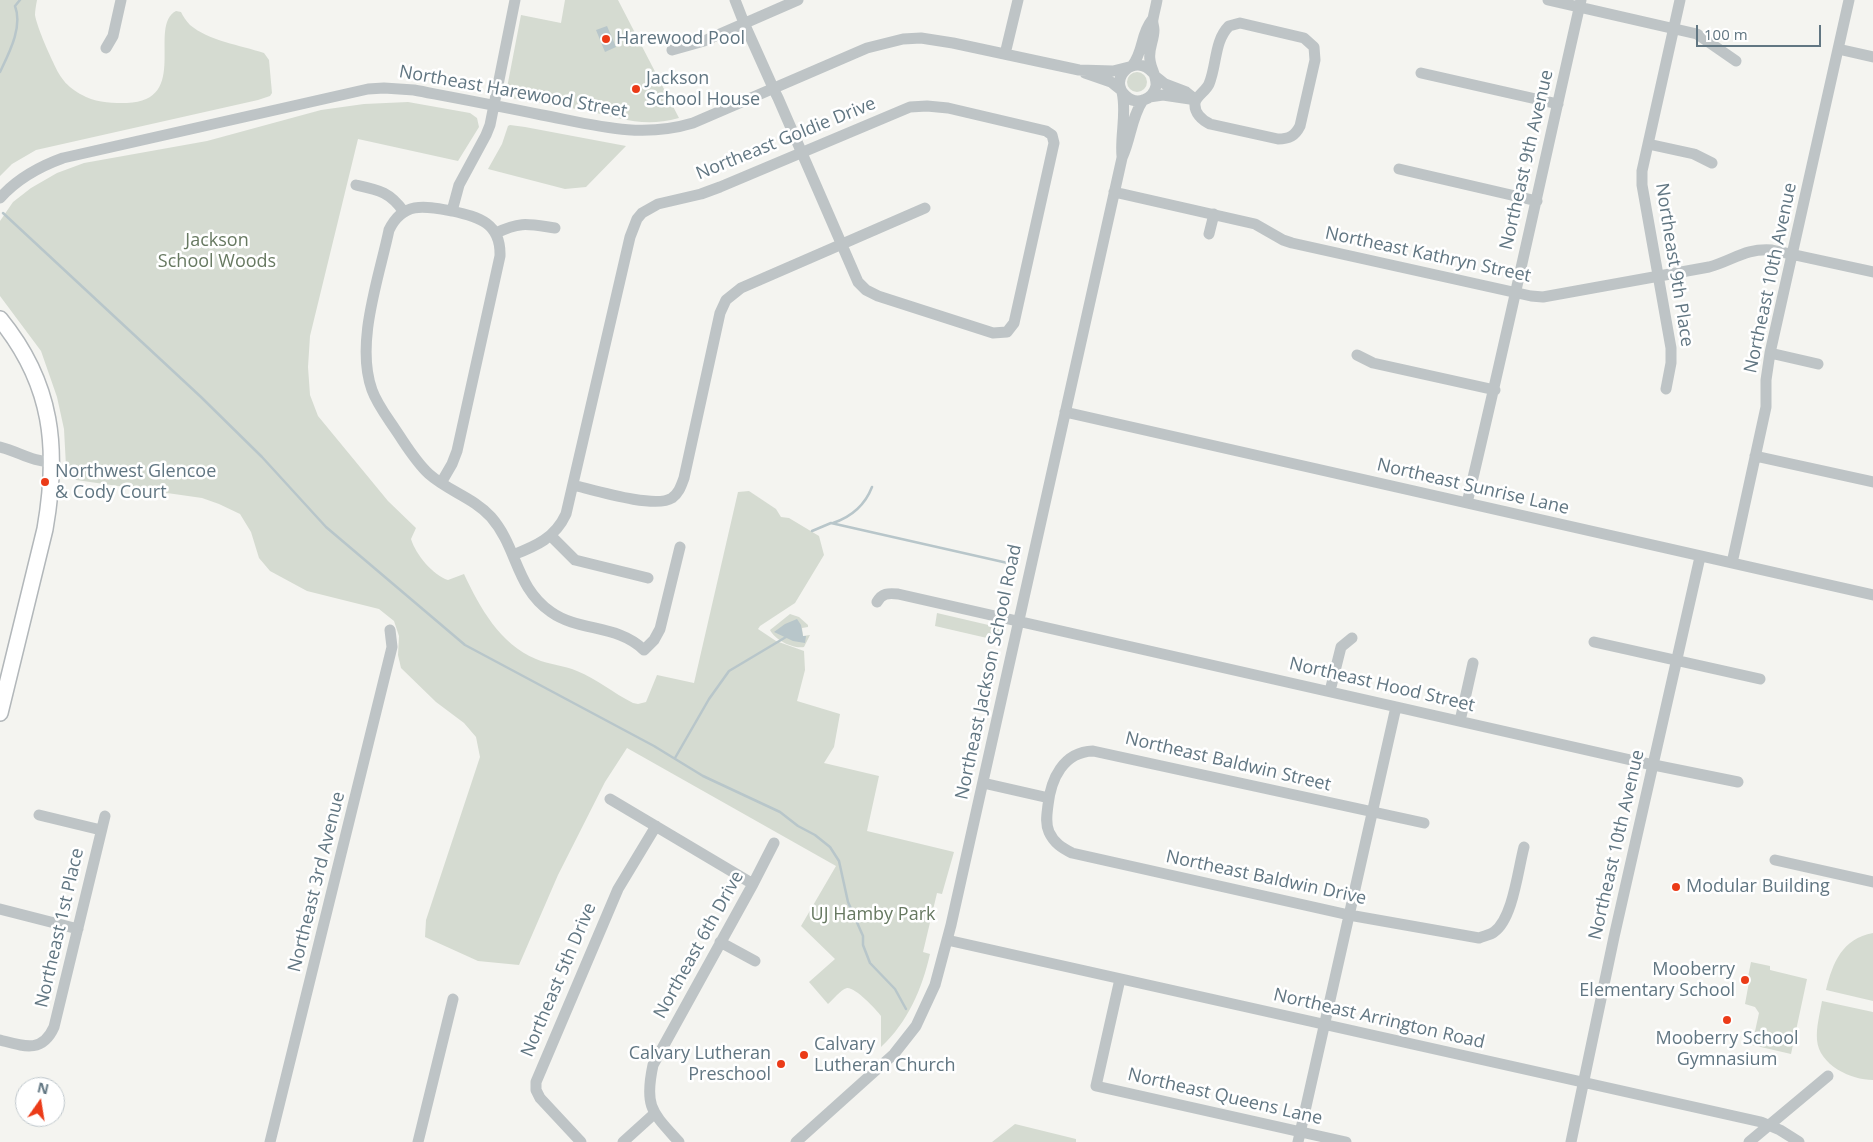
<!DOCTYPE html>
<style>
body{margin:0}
#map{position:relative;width:1873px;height:1142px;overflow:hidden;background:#f4f4f0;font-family:"Open Sans",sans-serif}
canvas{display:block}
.north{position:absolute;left:15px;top:1077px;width:50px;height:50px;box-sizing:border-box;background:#fff;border:1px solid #c0c8cd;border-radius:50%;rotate:13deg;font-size:14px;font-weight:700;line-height:20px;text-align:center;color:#617682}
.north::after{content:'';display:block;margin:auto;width:18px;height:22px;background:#eb3b18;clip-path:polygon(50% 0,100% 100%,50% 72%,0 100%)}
.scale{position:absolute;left:1696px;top:25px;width:125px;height:22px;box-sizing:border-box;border:2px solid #617682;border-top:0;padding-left:6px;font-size:15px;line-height:18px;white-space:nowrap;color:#617682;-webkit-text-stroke:4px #fff;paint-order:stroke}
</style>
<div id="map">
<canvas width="1873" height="1142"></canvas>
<div class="north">N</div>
<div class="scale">100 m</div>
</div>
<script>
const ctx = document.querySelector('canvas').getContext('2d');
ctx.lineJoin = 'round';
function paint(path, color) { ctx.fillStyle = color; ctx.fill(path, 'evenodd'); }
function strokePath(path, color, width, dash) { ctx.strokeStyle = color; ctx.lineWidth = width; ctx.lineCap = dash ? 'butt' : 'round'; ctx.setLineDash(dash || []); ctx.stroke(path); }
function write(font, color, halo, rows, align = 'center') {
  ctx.font = font + ' "Open Sans",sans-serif'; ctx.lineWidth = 5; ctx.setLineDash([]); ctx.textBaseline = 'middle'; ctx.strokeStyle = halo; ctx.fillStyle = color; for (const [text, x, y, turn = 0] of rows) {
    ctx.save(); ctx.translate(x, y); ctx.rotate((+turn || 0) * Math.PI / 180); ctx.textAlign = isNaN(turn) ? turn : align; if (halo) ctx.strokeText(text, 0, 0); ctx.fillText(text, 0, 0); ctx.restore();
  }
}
const green = new Path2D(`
 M0,0h37c-1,5 -2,11 -2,15 2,12 13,36 18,47 8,18 15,26 33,35 13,6 28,6 41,6 64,-2 20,-77 49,-92l5,1c2,4 5,9 9,13 19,16 50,20 74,28l5,7 3,33 -2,3 -12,4 -222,50 -24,14 -12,12z
 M565,0h53l61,118c-37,10 -56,0 -92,-7 -25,-5 -51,-9 -77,-13l-4,-5 15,-78 40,8z
 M1127 82a10 10 0 1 1 20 0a10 10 0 1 1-20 0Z
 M408,102l62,11 7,5 2,9 -21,34 -100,-22 -48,197 -2,31 2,28 8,21 70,85 28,27 -5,11c5,16 22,36 37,41l16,-6c16,34 36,70 72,85 13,6 28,6 41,12 20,8 36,22 56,32l5,1 8,-2 11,-27 37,8 44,-191 11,-1 27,18 5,8 8,1 30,18 5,19 -29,48 -35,23 -2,3 18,12 28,10 1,19 -8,31 43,13 -6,33 -10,16 55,13 -12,55 87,21 -12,42 -5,-1 -14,59 7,2c-8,35 -22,68 -49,93v-31c-5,-7 -26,-29 -34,-28 -7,2 -14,12 -19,16l-19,-22 26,-23 -34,-33 35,-60 -209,-118 -22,34 -47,93 -39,90 -41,-4 -53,-24 1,-17 54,-163 -4,-20 -12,-14 -28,-21 -35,-34 -3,-13 1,-19 -5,-15 -15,-12 -72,-18 -37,-20 -11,-13 -8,-26 -11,-18 -21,-10 -17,-6 -126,-18 -7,-7 -3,-7 -2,-37 -7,-32 -16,-46 -41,-55v-75l13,-19 18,-14 26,-15 27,-10 123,-22 114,-31 43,-6z
 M510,125l15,2 101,19 -40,41 -21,2 -77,-20 14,-25 6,-18z
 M937,613l60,14 5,5 -2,9 -65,-15z
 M790,614l9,3 9,8v2l-6,1 1,8 7,-1 -6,12c-11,2 -29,-7 -34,-17z
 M1873,933v68l-47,-11c7,-28 16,-51 47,-57z
 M1751,962l19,4v4l37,9 -16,75 -39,-9 7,-32 -4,-6 -10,-3 4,-22h-2z
 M1822,1001l51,11v68c-22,0 -54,-15 -56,-40 -1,-13 3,-27 5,-39z
 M1015,1124l61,15v3h-84z`);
const water = new Path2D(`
 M607,26l9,21 -11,5 -9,-22z
 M797,619l4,6 2,11h3l-1,7 -12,-2 -19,-9 11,-8z`);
const stream = new Path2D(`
 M0,72c9,-19 23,-45 15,-66l5,-6
 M3,213l198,184 61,60 64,70 139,118 189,101 49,30 77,36 18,14 17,9 15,12 9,14 9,41 15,34v9l7,18 25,26 11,20
 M833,523c18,-6 32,-18 39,-36
 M812,531l19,-8 181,41
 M675,758l34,-59 20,-28 57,-34`);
const minor = new Path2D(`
 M515,0l-25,125 -4,10 -27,50 -7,26c-27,-5 -49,-10 -63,19 -10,48 -34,113 -17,160 5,14 15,27 23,39 11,16 20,32 34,45 19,17 45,24 62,43 27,31 24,70 60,95 28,20 67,12 93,38l10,-10 6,-11 20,-82
 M1548,0l149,34 39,27
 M1240,23l64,15 10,9 1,13 -15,66c-5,10 -11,13 -22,13l-68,-15c-8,-4 -16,-11 -15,-21 1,-7 11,-12 14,-19 8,-19 5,-43 20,-58z
 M106,48l7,-12 8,-36
 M1838,49l35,8
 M672,50l32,-9 94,-41
 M1005,54l13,-54
 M1132,66c12,-15 8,-31 20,-46
 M1085,73l26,9 10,8
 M1153,73c-19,-22 -46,7 -27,23 10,10 27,4 30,-10 1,-9 -5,-17 -6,-26 -2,-11 4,-19 4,-30 0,-4 -2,-7 -1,-11 1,-6 3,-13 4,-19
 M1421,73l137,31
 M1155,76l10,8 21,8 10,8
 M1149,97l14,-2 27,4
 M1648,144l46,10 18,9
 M1122,156c-2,-22 5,-42 0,-64
 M1399,169l138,32
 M356,185c23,5 34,7 48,27
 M1114,192l141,32 28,16 9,3 239,53 12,1 166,-30c25,-7 36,-19 63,-17l101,22
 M0,198c17,-19 38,-31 63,-40l305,-69 16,-1 30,2c42,8 85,16 128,25 52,10 98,24 151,8l174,-75 36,-9 18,-1 32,5 126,27 34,1 16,-4
 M496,233c25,-12 32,-9 59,-5
 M1209,234l5,-20
 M1770,353l48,11
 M1357,355l16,8 122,27
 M1666,389l5,-26v-15l-29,-163v-14l38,-171
 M1065,412l808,183
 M0,447c20,5 32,15 53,15
 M1755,456l118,26
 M441,483l11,-19 5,-13 43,-195c1,-33 -21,-39 -48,-45
 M573,485c21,5 82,24 99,13 7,-5 9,-12 12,-20l36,-165 6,-13 15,-12 184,-80
 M1467,503c40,-167 76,-336 114,-503
 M551,536l24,24 73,18
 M513,555c23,-9 42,-17 53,-41l64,-277 7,-18 5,-6 16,-9 43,-10 19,-7 190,-80 17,-1 21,2 98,23 6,4 2,8 -40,180 -7,9 -14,1 -115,-37 -12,-6 -8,-8 -80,-184 -3,-6 -31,-69 -9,-23
 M1732,563l34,-156v-27l4,-27 79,-353
 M877,602c5,-9 11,-9 21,-8l746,169 94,19
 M1594,642l166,37
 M1330,691l11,-44 11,-9
 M1460,721l13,-58
 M983,783l66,15
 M610,799l143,85
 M39,815l62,15
 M1424,823l-331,-72c-30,1 -42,28 -45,54 -1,9 -3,18 1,27 5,11 13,16 23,21l277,62 130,23c4,-2 11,-3 15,-6 19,-13 24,-63 30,-85
 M1775,860l98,22
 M0,909l78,20
 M947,940l814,182 19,8 19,12
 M720,942l35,19
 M1120,979l-24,107 250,56
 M0,1040c23,6 42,14 54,-13l51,-211
 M270,1142l122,-495 -2,-17
 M418,1142l35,-143
 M581,1142l-41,-44 -4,-8v-8l82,-193 38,-63
 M623,1142l31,-28
 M679,1142c-27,-30 -35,-35 -26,-77l100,-181 21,-41
 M796,1142l98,-88 22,-28 19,-41 16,-60 171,-767c9,-19 9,-40 21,-58
 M1298,1142l98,-435
 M1571,1142l43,-205 86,-380
 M1749,1142l79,-66`);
const major = new Path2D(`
 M0,319c53,65 59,130 45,210l-45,184`);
const markers = [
 [606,39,5,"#eb3b18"],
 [636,89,5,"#eb3b18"],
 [45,482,5,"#eb3b18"],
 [1676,887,5,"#eb3b18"],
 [1745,980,5,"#eb3b18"],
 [1727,1020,5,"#eb3b18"],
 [804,1055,5,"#eb3b18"],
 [781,1064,5,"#eb3b18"]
];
const poiNames = [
 ["Harewood Pool",616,39],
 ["Jackson",646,79],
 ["School House",646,100],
 ["Northwest Glencoe",55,472],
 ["& Cody Court",55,493],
 ["Modular Building",1686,887],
 ["Mooberry",1735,970,"right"],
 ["Elementary School",1735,991,"right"],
 ["Mooberry School",1727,1039,"center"],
 ["Gymnasium",1727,1060,"center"],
 ["Calvary",814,1045],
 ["Lutheran Church",814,1066],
 ["Calvary Lutheran",771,1054,"right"],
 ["Preschool",771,1075,"right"]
];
const streetNames = [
 ["Northeast Harewood Street",513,92,10],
 ["Northeast Goldie Drive",786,139,-22],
 ["Northeast 9th Avenue",1527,160,-77],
 ["Northeast Kathryn Street",1428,255,12],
 ["Northeast 9th Place",1674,265,81],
 ["Northeast 10th Avenue",1771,278,-78],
 ["Northeast Sunrise Lane",1473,487,13],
 ["Northeast Jackson School Road",989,672,-78],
 ["Northeast Hood Street",1382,685,13],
 ["Northeast Baldwin Street",1228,762,13],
 ["Northeast 10th Avenue",1617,845,-77],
 ["Northeast Baldwin Drive",1266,878,12],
 ["Northeast 3rd Avenue",317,882,-76],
 ["Northeast 1st Place",60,928,-77],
 ["Northeast 6th Drive",699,945,-61],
 ["Northeast 5th Drive",559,980,-67],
 ["Northeast Arrington Road",1379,1019,13],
 ["Northeast Queens Lane",1225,1097,13]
];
const parkNames = [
 ["Jackson",217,241],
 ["School Woods",217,262],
 ["UJ Hamby Park",873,915]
];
paint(green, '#d5dbd1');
paint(water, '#b8c6ca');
strokePath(stream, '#b8c6ca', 2.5);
strokePath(major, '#b2b7ba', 18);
strokePath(minor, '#bec4c6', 11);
strokePath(major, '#fff', 15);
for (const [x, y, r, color] of markers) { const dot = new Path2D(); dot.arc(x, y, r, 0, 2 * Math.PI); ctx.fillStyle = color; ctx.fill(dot); strokePath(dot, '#fff', 2); }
write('18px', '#617682', '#fff', poiNames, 'left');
write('18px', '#617682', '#fff', streetNames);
write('18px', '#677961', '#fff', parkNames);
</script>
